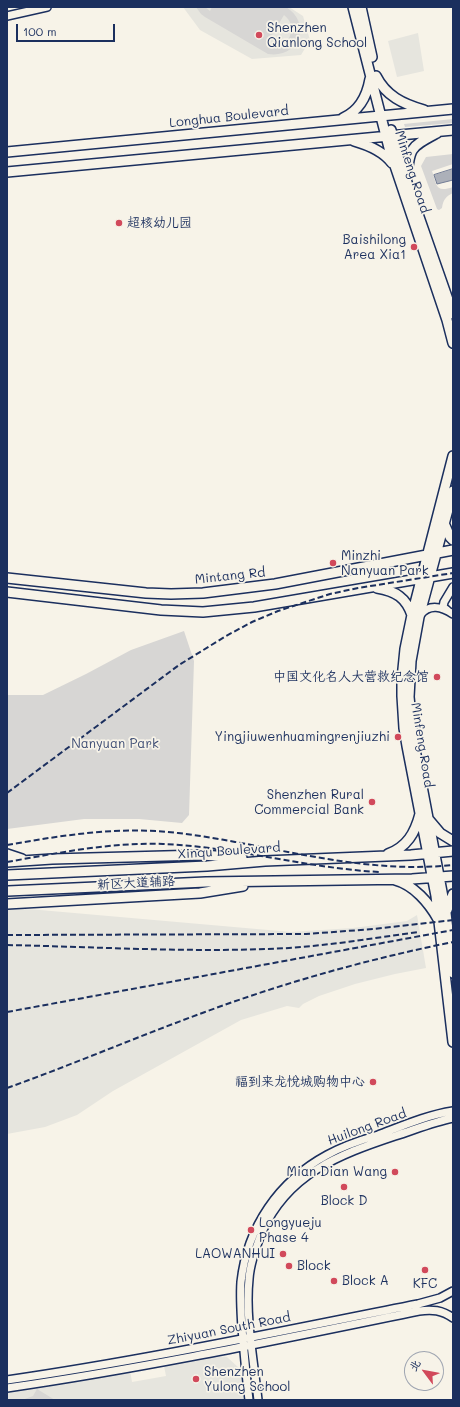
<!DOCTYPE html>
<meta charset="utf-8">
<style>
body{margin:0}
#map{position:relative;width:460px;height:1407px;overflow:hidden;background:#f7f3e8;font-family:Mali,"LXGW WenKai TC",sans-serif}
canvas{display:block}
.frame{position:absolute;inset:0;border:8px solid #1b2f5e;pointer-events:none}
.north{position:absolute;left:404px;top:1351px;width:40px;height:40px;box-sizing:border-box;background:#f7f3e8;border:1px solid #9fa5b1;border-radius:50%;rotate:302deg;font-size:11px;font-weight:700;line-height:16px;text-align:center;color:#1b2f5e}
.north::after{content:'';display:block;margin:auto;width:14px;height:18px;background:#d1495b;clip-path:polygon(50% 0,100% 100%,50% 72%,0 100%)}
.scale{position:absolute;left:16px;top:24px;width:99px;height:18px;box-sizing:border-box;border:2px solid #1b2f5e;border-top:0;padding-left:5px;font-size:12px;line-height:14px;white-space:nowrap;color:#1b2f5e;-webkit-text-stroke:3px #f7f3e8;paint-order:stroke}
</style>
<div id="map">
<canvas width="460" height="1407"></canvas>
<div class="frame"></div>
<div class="north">北</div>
<div class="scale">100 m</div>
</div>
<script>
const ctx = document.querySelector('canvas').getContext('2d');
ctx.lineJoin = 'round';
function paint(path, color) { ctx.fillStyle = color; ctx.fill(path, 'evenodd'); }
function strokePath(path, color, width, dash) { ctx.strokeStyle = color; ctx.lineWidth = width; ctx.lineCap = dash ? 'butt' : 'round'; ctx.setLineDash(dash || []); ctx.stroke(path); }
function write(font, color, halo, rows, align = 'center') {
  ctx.font = font + ' Mali,"LXGW WenKai TC",sans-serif'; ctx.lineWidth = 3.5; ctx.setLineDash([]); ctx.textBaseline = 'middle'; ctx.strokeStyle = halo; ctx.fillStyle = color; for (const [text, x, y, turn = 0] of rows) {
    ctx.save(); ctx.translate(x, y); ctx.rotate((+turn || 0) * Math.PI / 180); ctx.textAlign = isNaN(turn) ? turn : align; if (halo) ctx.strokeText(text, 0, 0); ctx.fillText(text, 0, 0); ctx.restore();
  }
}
const built = new Path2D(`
 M183,7h106l14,9 7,24 -9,15 -49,4 -52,-29z
 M418,33l6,38 -27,6 -9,-36z
 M7,908l33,2 251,22 62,-4 54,-7 10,-6 9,53 -31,6 -40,10 -36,12 -16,8 -4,4 -12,-2 -46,14 -128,71 -36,24 -32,12 -38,7z
 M215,1356l12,1 12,11 3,6 2,26h-237v-7l3,-1 120,-22 2,12 34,-6 -2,-10z`);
const green = new Path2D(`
 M196,7h9l5,4 2,-4h74c27,17 12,52 -18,47l-63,-37 -4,-3zM284,15c17,13 2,39 -18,30z
 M453,119v4l-48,4 -1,-3z
 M453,154v10l-21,7c5,14 3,22 21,16v6c-7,3 -10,7 -11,15l-3,2 -2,-1 -16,-43 5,-9z
 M184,631l10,30 -5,154 -7,8 -43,-4h-55l-77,10v-134h36l43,-21 45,-24z
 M37,1389l18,11h-33l11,-4z`);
const water = new Path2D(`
 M453,169v11l-16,4 -3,-9z`);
const minor = new Path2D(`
 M7,16l40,-9
 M447,610l-4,-3 1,-5 9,-15
 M420,615c10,-12 22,-8 33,-1
 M7,1380c138,-20 274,-49 411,-76l22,-6 13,-7
 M7,1388c138,-20 275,-49 412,-77 13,-2 23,-1 34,7
 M249,1400c-3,-24 -5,-48 -7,-72 -1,-15 -2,-31 -1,-46 6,-55 38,-101 86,-127 16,-9 34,-15 51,-20 24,-9 49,-20 75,-24
 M258,1400c-4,-37 -13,-84 -9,-121 1,-16 7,-32 13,-47 26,-58 76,-77 133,-96 19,-6 38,-14 58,-18`);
const major = new Path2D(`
 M353,7l36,141 58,172 6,23
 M361,7l11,50
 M376,76c10,20 27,28 48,34
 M343,118c16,-7 24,-22 27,-39
 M391,130l6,24 56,160
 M354,141c14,4 29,10 38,22
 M7,152l446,-43
 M7,172l446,-42
 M407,178c2,-31 4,-31 30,-45
 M453,456l-41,159 -7,34 -3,30v17l2,32 3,18 29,150 17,146
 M453,491l-34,126 -8,44 -2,36 5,47 32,169 7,60
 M444,523l6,14 3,3
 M7,578l139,15 25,1 32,-1 72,-9 178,-34
 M377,588c19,3 29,10 35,27
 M7,592l154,18 42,2 51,-5 199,-34
 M429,820l11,13 13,8
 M7,854l15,5
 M388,854c19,-7 27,-21 32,-40
 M7,862l45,-3 150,-4 40,3
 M7,875l200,-9 58,-5 146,-6 42,-4
 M395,880c19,5 34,23 43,39
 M8,891l198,-9 206,-3 41,-3
 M7,904l193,-11 43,-7
 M447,910l6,-16`);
const rail = new Path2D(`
 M7,793l172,-128 47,-29 26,-14 26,-11 52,-17 28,-6 95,-15
 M7,845c57,-10 113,-19 171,-12 92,11 181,42 275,32
 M7,862c51,-9 104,-20 156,-18 73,3 143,24 216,28
 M7,935l299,-1 68,-5 79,-9
 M7,945c94,2 188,8 282,3 43,-3 86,-10 129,-16
 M7,1012l446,-82
 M7,1088c67,-24 132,-52 198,-76 81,-30 164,-53 248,-70`);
const markers = [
 [259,35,4,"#d1495b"],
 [119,223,4,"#d1495b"],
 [414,247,4,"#d1495b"],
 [333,563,4,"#d1495b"],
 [437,677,4,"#d1495b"],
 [398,737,4,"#d1495b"],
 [372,802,4,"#d1495b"],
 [373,1082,4,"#d1495b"],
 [395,1172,4,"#d1495b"],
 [344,1187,4,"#d1495b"],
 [251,1230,4,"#d1495b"],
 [283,1254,4,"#d1495b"],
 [289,1266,4,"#d1495b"],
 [425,1270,4,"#d1495b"],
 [334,1281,4,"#d1495b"],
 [196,1379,4,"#d1495b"]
];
const poiNames = [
 ["Shenzhen",267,28],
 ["Qianlong School",267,43],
 ["超核幼儿园",127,223],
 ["Baishilong",406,240,"right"],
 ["Area Xia1",406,255,"right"],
 ["Minzhi",341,556],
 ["Nanyuan Park",341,571],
 ["中国文化名人大营救纪念馆",429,677,"right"],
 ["Yingjiuwenhuamingrenjiuzhi",390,737,"right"],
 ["Shenzhen Rural",364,795,"right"],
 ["Commercial Bank",364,810,"right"],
 ["福到来龙悦城购物中心",365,1082,"right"],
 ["Mian Dian Wang",387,1172,"right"],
 ["Block D",344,1201,"center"],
 ["Longyueju",259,1223],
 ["Phase 4",259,1238],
 ["LAOWANHUI",275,1254,"right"],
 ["Block",297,1266],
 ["Block A",342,1281],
 ["KFC",425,1284,"center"],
 ["Shenzhen",204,1372],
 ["Yulong School",204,1387]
];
const streetNames = [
 ["Longhua Boulevard",229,117,-6],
 ["Minfeng Road",412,172,72],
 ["Mintang Rd",230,576,-6],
 ["Minfeng Road",422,745,81],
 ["Xinqu Boulevard",229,851,-4],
 ["新区大道辅路",136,883,-3],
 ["Huilong Road",367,1127,-20],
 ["Zhiyuan South Road",229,1329,-11]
];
const parkNames = [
 ["Nanyuan Park",115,744]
];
paint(built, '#e6e5de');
paint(green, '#d7d6d4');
paint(water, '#acb0b9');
strokePath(water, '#727c95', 1);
strokePath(minor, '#1b2f5e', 10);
strokePath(major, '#1b2f5e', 12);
strokePath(minor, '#f7f3e8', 7);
strokePath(major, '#f7f3e8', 9);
strokePath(rail, '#1b2f5e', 2, [6, 3]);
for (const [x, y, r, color] of markers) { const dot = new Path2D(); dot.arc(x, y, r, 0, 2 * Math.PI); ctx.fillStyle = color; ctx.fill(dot); strokePath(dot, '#f7f3e8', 1.5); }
write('13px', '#1b2f5e', '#f7f3e8', poiNames, 'left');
write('13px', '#1b2f5e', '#f7f3e8', streetNames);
write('13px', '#415076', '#f7f3e8', parkNames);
</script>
